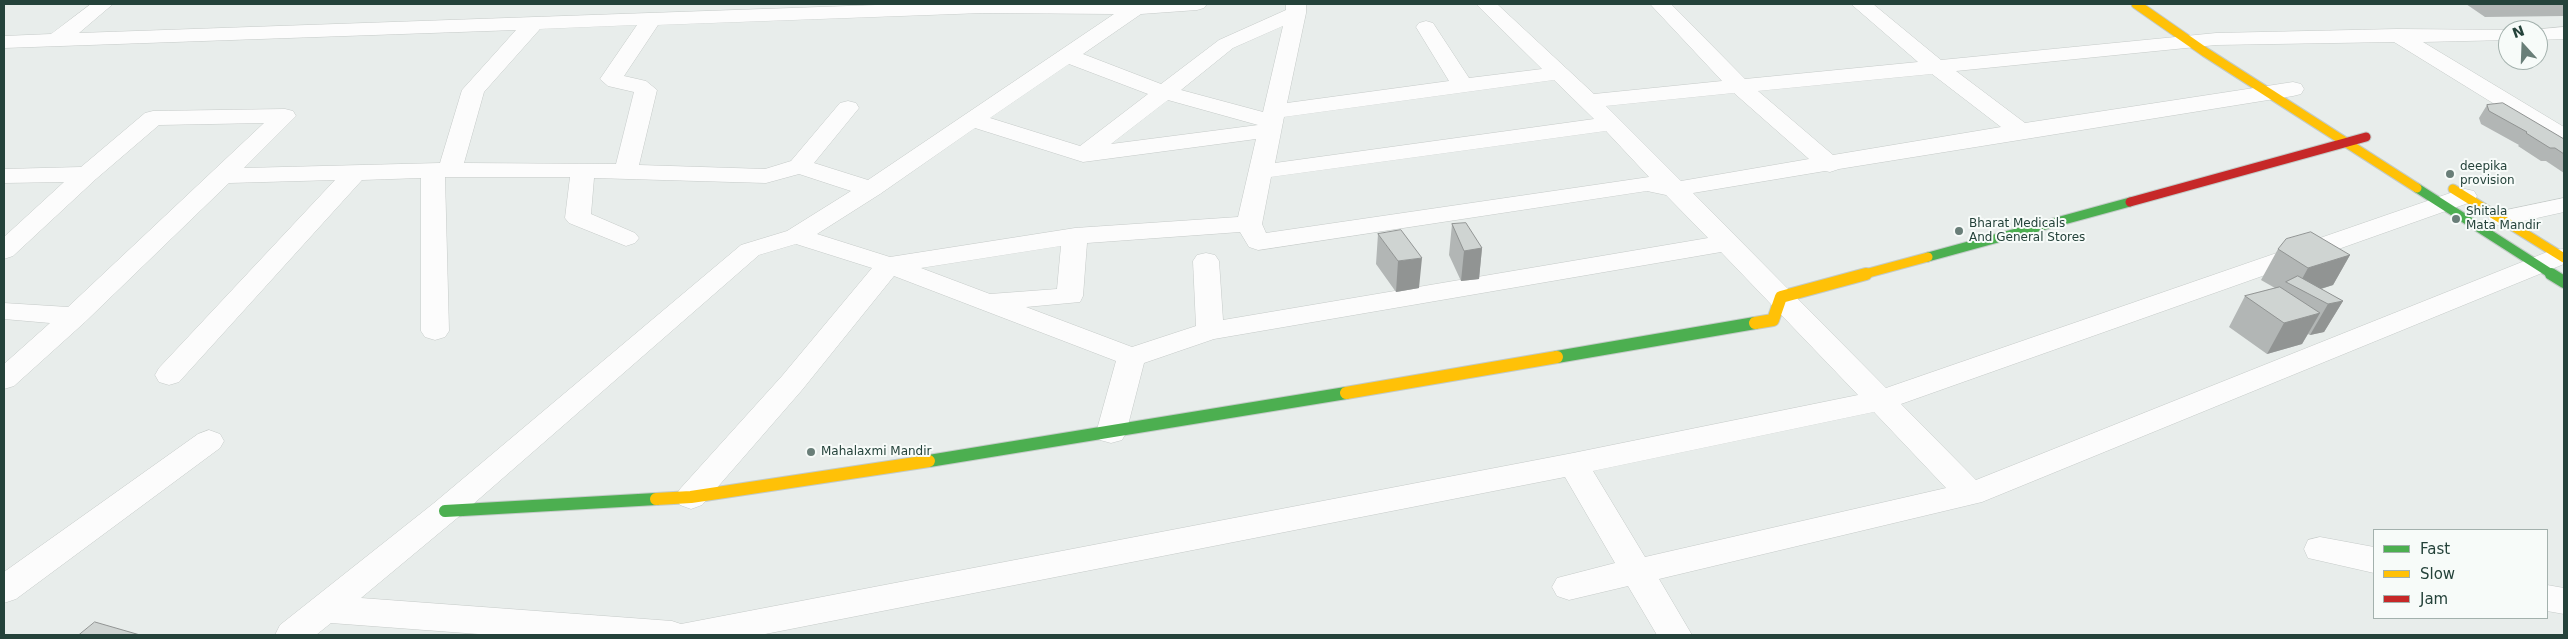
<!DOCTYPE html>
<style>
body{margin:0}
#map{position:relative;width:2568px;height:639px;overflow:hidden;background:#e8edeb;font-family:"DejaVu Sans",sans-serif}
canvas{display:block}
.frame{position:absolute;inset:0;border:5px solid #24423a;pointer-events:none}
.legend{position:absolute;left:2373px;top:529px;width:175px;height:90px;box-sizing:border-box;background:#f7fbf9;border:1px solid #a3b1ad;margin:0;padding:6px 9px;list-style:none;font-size:15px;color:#24423a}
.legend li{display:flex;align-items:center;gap:10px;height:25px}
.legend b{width:25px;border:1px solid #a3b1ad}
.north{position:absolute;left:2498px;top:20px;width:50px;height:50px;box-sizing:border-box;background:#f7fbf9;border:1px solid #a3b1ad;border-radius:50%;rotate:340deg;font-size:14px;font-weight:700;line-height:20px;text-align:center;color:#24423a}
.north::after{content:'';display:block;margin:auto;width:18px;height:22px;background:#697e78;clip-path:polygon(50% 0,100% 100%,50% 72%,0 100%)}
</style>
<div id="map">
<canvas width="2568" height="639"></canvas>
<div class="frame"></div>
<ul class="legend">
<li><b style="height:6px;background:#4caf50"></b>Fast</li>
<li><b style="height:6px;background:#ffc107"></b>Slow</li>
<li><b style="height:6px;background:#c62828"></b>Jam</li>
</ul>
<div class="north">N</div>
</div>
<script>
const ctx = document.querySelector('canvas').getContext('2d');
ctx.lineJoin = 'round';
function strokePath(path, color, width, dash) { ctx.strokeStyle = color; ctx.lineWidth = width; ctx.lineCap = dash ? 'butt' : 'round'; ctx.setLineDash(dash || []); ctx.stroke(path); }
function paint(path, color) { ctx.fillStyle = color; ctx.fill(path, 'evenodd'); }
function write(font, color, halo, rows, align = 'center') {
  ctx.font = font + ' "DejaVu Sans",sans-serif'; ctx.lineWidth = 4; ctx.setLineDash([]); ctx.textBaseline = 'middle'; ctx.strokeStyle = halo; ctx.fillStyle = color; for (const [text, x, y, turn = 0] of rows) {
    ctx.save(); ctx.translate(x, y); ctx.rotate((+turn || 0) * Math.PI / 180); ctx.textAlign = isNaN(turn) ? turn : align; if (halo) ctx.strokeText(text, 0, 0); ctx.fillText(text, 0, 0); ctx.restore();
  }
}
const street = new Path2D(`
 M91,4h22l-34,29 826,-29h302l-3,4 -7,2 -56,4 -58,40 78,30 58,-44 67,-30v-6h20v9l-19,90 162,-22 -33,-54 3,-4 7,-2 7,2 36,55 73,-9 -66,-65h21l97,90 128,-13 -72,-77h21l74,75 173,-17 -67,-58h22l68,56 275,-27 181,-4 118,1h-7v10l-85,2 141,85v17l-8,-2 -162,-100 -178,3 -260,26 69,52 268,-41 8,2 3,5 -3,5 -8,2 -454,73 -9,3 -5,-1 -132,22 193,195 570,-197 9,-2 9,2 3,5 -3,5 -573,203 75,76 576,-230 12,-1v15l-582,238 -323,77 33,56h-35l-29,-49 -59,14 -12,-4 -5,-9 5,-9 58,-15 -50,-86 -805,158h-268l-161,-12 -15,12h-41l5,-10 154,-122 307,-258 46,-14 64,-40 -52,-17 -33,9 -172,-5 -3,36 44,19 4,5 -4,5 -9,3 -57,-23 -4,-5 5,-41h-125l4,154 -4,6 -10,3 -10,-3 -4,-6v-153l-59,2 -183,202 -10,3 -10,-3 -4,-7 4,-7 176,-188 -106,3 -144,139 -71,64 -10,3v-25l46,-41 -46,-4v-16l64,4 196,-184 -105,2 -63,54 -83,77 -9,3v-22l60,-55 -60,1v-14l77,-2 64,-54 8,-2 132,-2 8,2 3,5 -52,52 196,-5 22,-73 54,-60 -512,18v-12l47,-2zM983,13l131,1 -246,166 -54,-17 45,-55 -3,-5 -8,-2 -8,2 -49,58 -26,8 -126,-4 18,-75 -11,-9 -22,-5 34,-51zM637,25l-37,54 8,7 26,6 -18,72 -152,-1 20,-71 56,-63zM1283,26l-20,86 -82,-22 52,-42zM1069,64l79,30 -68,52 -90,-28zM1932,74l69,53 -168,28 -75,-64zM1554,80l40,39 -319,44 9,-46zM1734,93l75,66 -128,22 -75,-75zM1168,100l90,25 -147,19zM975,128l108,34 173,-23 -18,78 -163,11 -185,29 -73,-23 63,-40zM1606,131l43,46 -383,56 -4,-9 9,-47zM1647,191l19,4 42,43 -485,82 -4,-59 -4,-6 -9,-2 -9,2 -4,6 3,65 -64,21 -106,-40 54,-5 3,-6 4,-53 153,-11 9,15 9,3zM796,244l76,24 -90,108 -102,113 -5,8 5,8 11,4 11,-4 100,-115 92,-114 222,85 -20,72 4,7 11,3 11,-3 4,-7 18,-70 70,-24 507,-87 137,143 -285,58 -892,171 -9,-3 -311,-23 95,-79 303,-264zM1061,246l-4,43 -67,5 -69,-26zM1874,412l72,76 -301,69 -52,-86z
 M2564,27v12l-26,1v-10h-8z
 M2564,198v14l-63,14 -9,-3 -4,-5 4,-5z
 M209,430l11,4 4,7 -4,7 -204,151 -12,4v-31l194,-138z
 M2320,537l54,10v26l-66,-15 -4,-9 4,-9z
 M2547,585l17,3v26l-17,-3z`);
const fastFar1 = new Path2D(`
 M2417,188l136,87
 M1928,257l202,-55`);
const fast = new Path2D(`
 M2551,274l13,8
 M1557,357l198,-34
 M929,461l417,-68
 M445,511l211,-12`);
const slowFar1 = new Path2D(`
 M2136,4l69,48 212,136
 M2453,189l111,69
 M1861,275l67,-18`);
const slow = new Path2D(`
 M1755,323l18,-3 8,-23 85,-23
 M1346,393l211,-36
 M656,499l35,-2 238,-36`);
const jam = new Path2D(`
 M2130,202l236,-65`);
const wall = new Path2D(`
 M2466,4h98v12l-79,1z
 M2487,105l77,34v34l-18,-12h-5l-23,-15 1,-1 -38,-21 -2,-6z
 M1452,224l30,24 -3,31 -18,2 -12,-26z
 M1378,234l41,54 -23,4 -20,-28z
 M2278,249l72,6 -17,30 -12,4 22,12 -19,31 -14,3 -2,-1 -6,10 -35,10 -38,-27 16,-31 30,-8 -14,-8z`);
const shadedWall = new Path2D(`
 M1482,248l-3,31 -18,2 3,-30z
 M2350,255l-17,30 -26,8 -10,-5 11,-20z
 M1422,258l-3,30 -23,4 2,-31z
 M2343,301l-19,31 -14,3 18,-31z
 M2320,313l-18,31 -35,10 17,-31z`);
const building = new Path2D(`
 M2503,103l61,36v15l-9,-6h-5l-24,-15 1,-1 -38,-21 -2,-6z
 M1466,223l16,25 -18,3 -12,-27z
 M1401,230l21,28 -24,3 -20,-27z
 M2311,232l39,23 -42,13 -30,-19 8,-10z
 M2298,276l45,25 -15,3 -42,-22z
 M2280,287l40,26 -36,10 -39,-27z
 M95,622l45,13h-61z`);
const markers = [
 [2450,174,5,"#697e78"],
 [2456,219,5,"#697e78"],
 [1959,231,5,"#697e78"],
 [811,452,5,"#697e78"]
];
const poiNames = [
 ["deepika",2460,167],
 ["provision",2460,181],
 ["Shitala",2466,212],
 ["Mata Mandir",2466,226],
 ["Bharat Medicals",1969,224],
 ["And General Stores",1969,238],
 ["Mahalaxmi Mandir",821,452]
];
strokePath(street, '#c5cac8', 1);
strokePath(fastFar1, '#c3cbc8', 11);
strokePath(fast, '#c3cbc8', 14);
strokePath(slowFar1, '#c3cbc8', 11);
strokePath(slow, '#c3cbc8', 14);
strokePath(jam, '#c3cbc8', 11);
paint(street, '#fcfcfc');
strokePath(fastFar1, '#4caf50', 9);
strokePath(fast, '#4caf50', 12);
strokePath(slowFar1, '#ffc107', 9);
strokePath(slow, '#ffc107', 12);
strokePath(jam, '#c62828', 9);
paint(wall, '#b2b6b5');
paint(shadedWall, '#919493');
paint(building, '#cfd4d2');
strokePath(building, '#919493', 1);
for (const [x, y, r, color] of markers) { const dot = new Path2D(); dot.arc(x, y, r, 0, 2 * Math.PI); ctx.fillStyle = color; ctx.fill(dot); strokePath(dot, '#f7fbf9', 2); }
write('12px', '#24423a', '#f7fbf9', poiNames, 'left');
</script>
